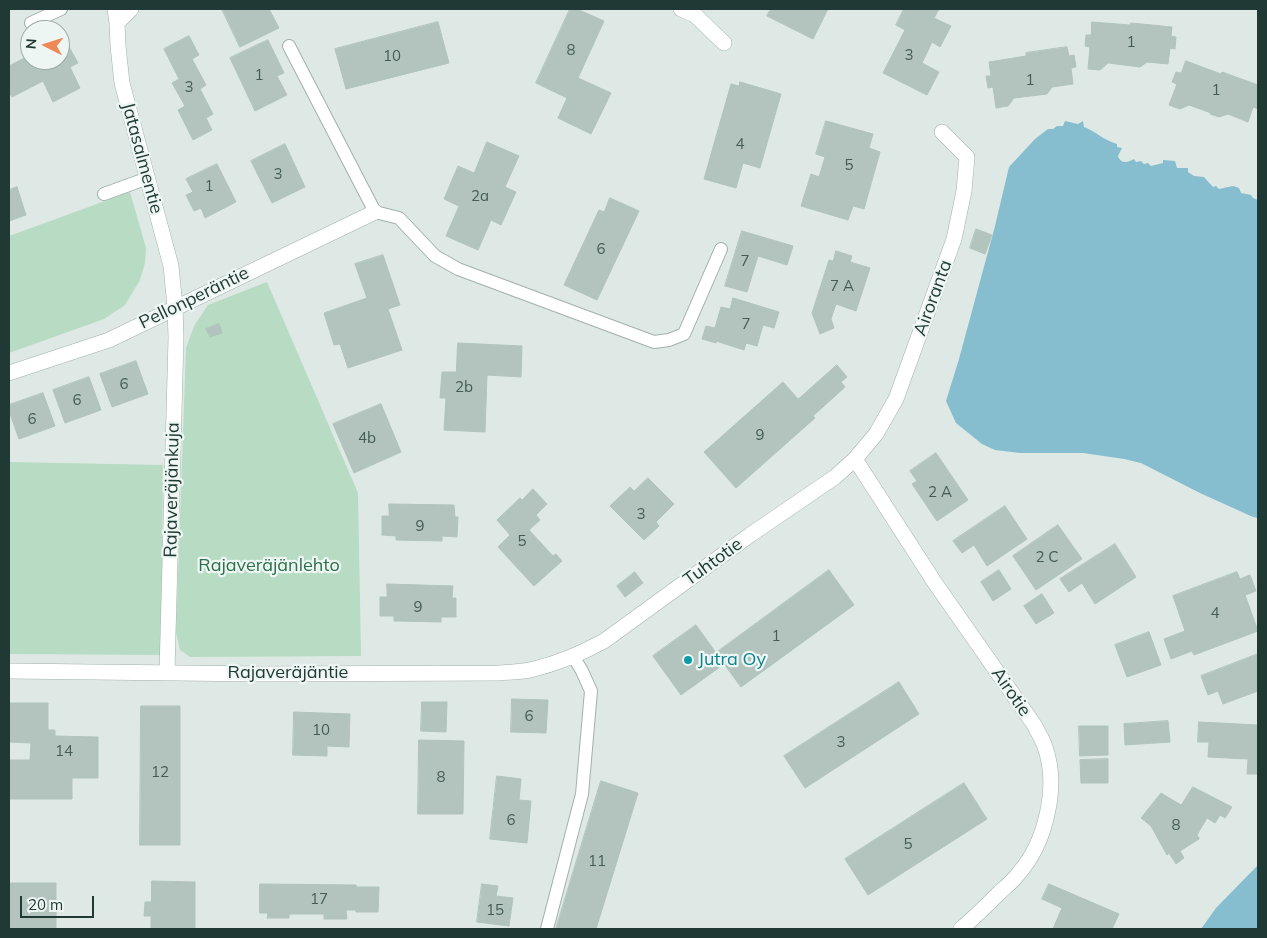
<!DOCTYPE html>
<meta charset="utf-8">
<style>
body{margin:0}
#map{position:relative;width:1267px;height:938px;overflow:hidden;background:#dee9e5;font-family:Mulish,sans-serif}
canvas{display:block}
.frame{position:absolute;inset:0;border:10px solid #203934;pointer-events:none}
.north{position:absolute;left:20px;top:20px;width:50px;height:50px;box-sizing:border-box;background:#eef6f3;border:1px solid #9caaa7;border-radius:50%;rotate:275deg;font-size:14px;font-weight:700;line-height:20px;text-align:center;color:#203934}
.north::after{content:'';display:block;margin:auto;width:18px;height:22px;background:#f08856;clip-path:polygon(50% 0,100% 100%,50% 72%,0 100%)}
.scale{position:absolute;left:20px;top:896px;width:74px;height:22px;box-sizing:border-box;border:2px solid #203934;border-top:0;padding-left:6px;font-size:15px;line-height:18px;white-space:nowrap;color:#203934;-webkit-text-stroke:4px #eef6f3;paint-order:stroke}
</style>
<div id="map">
<canvas width="1267" height="938"></canvas>
<div class="frame"></div>
<div class="north">N</div>
<div class="scale">20 m</div>
</div>
<script>
const ctx = document.querySelector('canvas').getContext('2d');
ctx.lineJoin = 'round';
function paint(path, color) { ctx.fillStyle = color; ctx.fill(path, 'evenodd'); }
function strokePath(path, color, width, dash) { ctx.strokeStyle = color; ctx.lineWidth = width; ctx.lineCap = dash ? 'butt' : 'round'; ctx.setLineDash(dash || []); ctx.stroke(path); }
function write(font, color, halo, rows, align = 'center') {
  ctx.font = font + ' Mulish,sans-serif'; ctx.lineWidth = 4.5; ctx.setLineDash([]); ctx.textBaseline = 'middle'; ctx.strokeStyle = halo; ctx.fillStyle = color; for (const [text, x, y, turn = 0] of rows) {
    ctx.save(); ctx.translate(x, y); ctx.rotate((+turn || 0) * Math.PI / 180); ctx.textAlign = isNaN(turn) ? turn : align; if (halo) ctx.strokeText(text, 0, 0); ctx.fillText(text, 0, 0); ctx.restore();
  }
}
const green = new Path2D(`
 M130,192l16,56 -1,15 -5,17 -15,25 -21,14 -95,34v-117z
 M267,282l91,211 3,163 -171,1 -10,-7 -4,-17 10,-285 8,-22 14,-21z
 M9,462l154,3 -2,190 -152,-1z`);
const water = new Path2D(`
 M1065,121l13,3 5,-3 1,6c13,5 19,13 33,17v3l5,1 -4,8c3,8 9,7 16,3l2,3 5,-1 3,3 4,-1 3,3 12,-3v-3l12,1 2,7h11v4l6,4 10,1 9,10 3,-1 3,3 14,-3 6,2 2,5 10,2 2,3 5,2v318l-5,-1 -53,-24 -59,-30 -17,-4 -41,-6h-63l-25,-3 -13,-6 -26,-21 -10,-22 13,-42 36,-133 14,-59 26,-28 13,-10h5l4,-3h6z
 M1258,865v64h-57l15,-21z`);
const building = new Path2D(`
 M222,9h47l10,19 -39,19z
 M570,9h7l27,12 -26,57 33,15 -20,41 -33,-16 9,-20 -31,-15z
 M771,9h57l-15,30 -46,-23z
 M904,9h35l-5,9 17,8 -11,21 -8,-5 -10,21 17,9 -12,23 -44,-22 22,-43 -9,-5z
 M438,22l11,41 -103,26 -11,-40z
 M1092,22l38,3 1,-2 41,4 -1,9 5,1 -1,12 -5,-1 -2,16 -21,-2 -7,5 -32,-4 -8,7 -12,-1 2,-22 -5,-1 1,-11h5z
 M189,36l10,19 -7,4 14,26 -6,4 13,25 -7,4 6,12 -19,10 -15,-30 7,-4 -13,-23 7,-4 -15,-30z
 M64,38l14,25 -8,4 10,21 -27,14 -10,-21 -31,16 -3,-5v-26l21,-11v5h30v-20z
 M268,40l16,33 -7,3 10,19 -32,16 -25,-53z
 M1067,47l2,9 5,-1 2,12 -5,1 2,16 -21,3 -5,7 -33,4 -6,8 -12,2 -3,-21 -5,1 -2,-12h5l-2,-14 37,-6v-3z
 M1186,61l35,13 1,-2 36,13v24l-5,-2 -5,15 -20,-8 -9,3 -9,-3 1,-1 -22,-8 -9,4 -11,-4 8,-21 -5,-2 4,-10 5,1z
 M740,82l41,12 -21,74 -17,-5 -7,25 -32,-9 27,-95 8,2z
 M826,121l47,13 -4,14 11,4 -16,57 -11,-3 -5,14 -47,-14 10,-32 8,3 6,-20 -9,-3z
 M487,142l32,14 -14,31 11,5 -15,33 -10,-5 -13,30 -32,-14 13,-30 -15,-7 14,-33 16,7z
 M285,144l20,43 -33,16 -21,-42z
 M217,164l19,38 -31,16 -4,-10 -7,3 -8,-16 7,-3 -7,-13z
 M17,187l9,28 -17,6v-31z
 M610,198l29,13 -42,89 -33,-15 35,-75 5,2z
 M976,229l16,6 -7,19 -15,-6z
 M742,231l51,15 -6,19 -29,-9 -11,36 -22,-6z
 M836,251l16,5 -2,6 20,6 -14,43 -20,-7 -5,15 3,9 -14,6 -8,-21 17,-53 4,1z
 M383,255l17,50 -12,4 14,41 -54,18 -8,-24 -6,1 -10,-32 43,-15 -12,-34z
 M733,298l46,14 -5,16 -11,-3 -6,21 -11,-3 -2,7 -28,-9v2l-14,-4 4,-13 9,2 6,-21 9,2z
 M219,324l3,9 -12,4 -4,-8z
 M458,343l64,3 -1,31 -34,-2 -2,57 -41,-2 2,-32h-6l2,-26h14z
 M136,361l12,33 -36,13 -12,-33z
 M837,365l10,12 -6,5 4,5 -32,29 2,2 -79,70 -32,-36 79,-70 15,17z
 M89,377l12,33 -36,13 -12,-33z
 M43,393l12,33 -36,13 -10,-28v-6z
 M381,404l20,48 -47,21 -21,-49z
 M936,453l32,47 -31,21 -25,-37 5,-3 -7,-10z
 M648,478l26,26 -18,18 3,4 -15,14 -34,-34 20,-19 4,4z
 M533,489l14,15 -11,11 4,5 -11,10 24,26 3,-2 6,7 -28,25 -36,-39 12,-12 -13,-15 23,-22 2,2z
 M389,504l65,1 1,12h3l-1,20 -15,-1v5l-46,-1v-4l-14,-1v-19h7z
 M1005,506l22,33 -40,27 -13,-21 -12,8 -9,-12z
 M1058,525l24,34 -46,31 -23,-34z
 M1115,544l21,33 -41,27 -13,-21 -13,9 -9,-13z
 M829,570l25,35 -113,82 -25,-34z
 M999,570l12,19 -18,12 -12,-19z
 M635,572l8,11 -18,14 -8,-11z
 M1237,572l3,7 10,-4 6,16 -11,4 13,36 -64,24 -2,-4 -21,8 -7,-20 21,-8 -12,-35z
 M387,584l66,2 -1,12h4v19h-15v5l-43,-1h-4v-5h-14v-19h7z
 M1042,594l12,19 -18,11 -12,-18z
 M696,625l28,39 -43,31 -28,-39z
 M1149,632l12,33 -34,12 -12,-32z
 M1258,654v37l-35,13 -5,-13 -10,4 -7,-19z
 M899,682l20,32 -114,74 -21,-32z
 M512,699l36,1 -2,33 -35,-1z
 M422,702h25l-1,30 -25,-1z
 M9,703h39v27h7v6l43,1v41h-26v21h-63v-39h21l1,-17 -22,-1z
 M141,706h39v139h-40z
 M294,712l56,2 -1,33 -22,-1v10l-34,-1z
 M1168,721l2,21 -45,3 -1,-21z
 M1199,722l59,3v49h-11l1,-15 -40,-2 1,-15h-11z
 M1079,726h29v29l-28,1z
 M419,740l45,1 -1,73h-45z
 M1108,759v24h-27l-1,-23z
 M497,776l24,3 -2,21 12,1 -4,42 -37,-4z
 M601,781l37,12 -42,136h-40z
 M964,783l23,36 -119,76 -23,-36z
 M1193,787l39,20 -7,11 -5,-3 -5,8 -8,-5 -10,17 2,3v1l-19,12 4,7 -8,6 -7,-11 -2,2 -16,-29 -10,-8 20,-25 20,12z
 M152,881l43,1v47h-44v-13h-7l1,-14h6z
 M9,883h47v46h-47z
 M260,884l96,1v2h23l-1,25h-22v-2h-10l1,9h-23v-5h-35v4h-22l1,-5h-8z
 M482,884l16,2 -2,10 17,2 -4,28 -32,-4z
 M1049,884l70,30 -7,15h-59l9,-21 -20,-9z`);
const lane = new Path2D(`
 M31,23l30,-14
 M289,46l86,166 24,6 36,38 23,13 196,73 15,-2 15,-6 37,-85
 M104,194l44,-16
 M547,929l35,-135 9,-103 -9,-20 -9,-15`);
const street = new Path2D(`
 M115,9l2,14 1,23 4,37 49,183 4,41 1,31 -9,334
 M681,9l14,6 29,28
 M117,23l14,-14
 M9,373l100,-33 266,-128
 M855,459l80,124 100,143c3,7 8,14 10,21 14,39 1,95 -26,126 -5,7 -12,13 -19,19 -13,13 -25,25 -39,37
 M9,671l252,3 238,-1c12,-1 24,-1 35,-4 25,-6 48,-16 70,-28l146,-106 85,-58 20,-18 21,-25 20,-35 58,-160 10,-48 3,-34 -25,-25`);
const markers = [
 [688,660,5,"#0f9aa8"]
];
const numberNames = [
 ["1",1131,42],
 ["8",571,50],
 ["3",909,55],
 ["10",392,56],
 ["1",259,75],
 ["1",1030,80],
 ["3",189,87],
 ["1",1216,90],
 ["4",740,144],
 ["5",849,165],
 ["3",278,174],
 ["1",209,186],
 ["2a",480,196],
 ["6",601,249],
 ["7",745,261],
 ["7 A",842,286],
 ["7",746,324],
 ["6",124,384],
 ["2b",464,387],
 ["6",77,400],
 ["6",32,419],
 ["9",760,435],
 ["4b",367,438],
 ["2 A",940,492],
 ["3",641,514],
 ["9",420,526],
 ["5",522,541],
 ["2 C",1047,557],
 ["9",418,607],
 ["4",1215,613],
 ["1",776,636],
 ["6",529,716],
 ["10",321,730],
 ["3",841,742],
 ["14",64,751],
 ["12",160,772],
 ["8",441,777],
 ["6",511,820],
 ["8",1176,825],
 ["5",908,844],
 ["11",597,861],
 ["17",319,899],
 ["15",495,910]
];
const streetNames = [
 ["Jatasalmentie",142,158,75],
 ["Pellonperäntie",194,298,-26],
 ["Airoranta",933,298,-70],
 ["Rajaveräjänkuja",172,490,-89],
 ["Tuhtotie",713,562,-36],
 ["Rajaveräjäntie",288,673],
 ["Airotie",1011,692,55]
];
const parkNames = [
 ["Rajaveräjänlehto",269,566]
];
const cultureNames = [
 ["Jutra Oy",698,660]
];
paint(green, '#b7dbc3');
paint(water, '#86bdcf');
paint(building, '#b3c4be');
strokePath(building, '#b1c3bd', 1);
strokePath(lane, '#a1b1ac', 14);
strokePath(street, '#a1b1ac', 16);
strokePath(lane, '#fff', 12);
strokePath(street, '#fff', 15);
for (const [x, y, r, color] of markers) { const dot = new Path2D(); dot.arc(x, y, r, 0, 2 * Math.PI); ctx.fillStyle = color; ctx.fill(dot); strokePath(dot, '#eef6f3', 2); }
write('15px', '#455c56', null, numberNames);
write('18px', '#203934', '#eef6f3', streetNames);
write('18px', '#2b6f4b', '#eef6f3', parkNames);
write('18px', '#0d838f', '#eef6f3', cultureNames, 'left');
</script>
